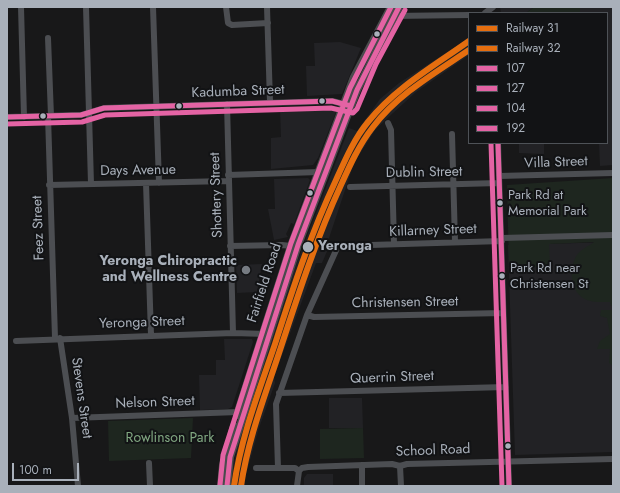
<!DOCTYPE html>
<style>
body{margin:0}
#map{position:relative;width:620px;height:493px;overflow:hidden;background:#181819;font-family:Jost,sans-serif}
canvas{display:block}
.frame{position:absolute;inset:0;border:8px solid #a9b0ba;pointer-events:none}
.legend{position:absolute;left:468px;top:12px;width:140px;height:132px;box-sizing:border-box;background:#121315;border:1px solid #4e5257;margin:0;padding:5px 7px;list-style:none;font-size:12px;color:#a9b0ba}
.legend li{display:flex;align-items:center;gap:8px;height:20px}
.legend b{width:20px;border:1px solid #4e5257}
.scale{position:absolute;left:12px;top:463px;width:67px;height:18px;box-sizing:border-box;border:2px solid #a9b0ba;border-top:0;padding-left:5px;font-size:12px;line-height:14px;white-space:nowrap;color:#a9b0ba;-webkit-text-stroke:3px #121315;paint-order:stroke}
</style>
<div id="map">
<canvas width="620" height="493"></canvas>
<div class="frame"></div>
<ul class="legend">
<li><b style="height:5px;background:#e56e0f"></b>Railway 31</li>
<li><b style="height:5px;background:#e56e0f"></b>Railway 32</li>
<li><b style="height:5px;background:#e463a4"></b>107</li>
<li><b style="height:5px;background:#e463a4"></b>127</li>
<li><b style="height:5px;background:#e463a4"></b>104</li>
<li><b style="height:5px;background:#e463a4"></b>192</li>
</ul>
<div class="scale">100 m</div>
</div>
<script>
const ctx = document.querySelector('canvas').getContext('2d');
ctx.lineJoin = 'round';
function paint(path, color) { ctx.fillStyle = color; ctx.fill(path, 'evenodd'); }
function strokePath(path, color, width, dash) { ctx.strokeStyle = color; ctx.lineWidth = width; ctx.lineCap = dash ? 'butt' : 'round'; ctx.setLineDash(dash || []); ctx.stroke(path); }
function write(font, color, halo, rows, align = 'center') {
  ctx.font = font + ' Jost,sans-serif'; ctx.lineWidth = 4; ctx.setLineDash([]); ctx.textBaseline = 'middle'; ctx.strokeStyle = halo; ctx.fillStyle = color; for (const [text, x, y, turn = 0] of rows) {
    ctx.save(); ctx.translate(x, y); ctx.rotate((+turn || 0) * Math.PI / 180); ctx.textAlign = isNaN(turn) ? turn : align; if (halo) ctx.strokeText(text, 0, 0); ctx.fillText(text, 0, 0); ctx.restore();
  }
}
const built = new Path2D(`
 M500,7h34l-8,6h-25z
 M580,7h33v158l-13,1 -1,-23h8v-130h-27z
 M469,38v17l-53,37 -23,21 -18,17 -21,33 -26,78 3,1 -9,21h-6l-42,114 1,6 -16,45 -14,50v8h-14l1,-14 9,-40 38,-116 15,-46 55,-142 8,3 23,-32 19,-16z
 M340,42l21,6 -19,46 -35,2 -1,-30h9l-1,-23z
 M324,107l12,5 -18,46 -5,7 -42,4v-31l10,-1 -1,-29z
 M519,143h25v11l-25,-1z
 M308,178l2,2 -16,44 -3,-1 -3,7 -2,4 2,3 -14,3 -6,-31h7l-1,-30z
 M613,242v210l-98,3 -7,-210z
 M262,264l-5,28 -20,1 -1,-28z
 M224,339h28l1,3 -21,65 -4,2 -28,1 -1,-35h17v-15h9z
 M329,398h33l1,30h-34z
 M307,474h26v12h-29v-8z`);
const green = new Path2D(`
 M534,7h46v6h-54z
 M613,178v127l-2,1 -1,-4c-8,0 -19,1 -27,-4 -13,-8 -14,-31 -6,-43 4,-6 12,-9 17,-13l-45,2 1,23h-41l-2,-82z
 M601,310h12v56l-4,-3 1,-14h-13l3,-8 10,-7 -3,-16 -7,-2z
 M193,418l-2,40 -82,3 -1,-40z
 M363,428l1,30 -44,1v-30z`);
const minor = new Path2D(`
 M21,7l3,110
 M86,7l5,177
 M153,7l6,176
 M226,7l2,16 4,2 36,-2
 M267,7l3,95
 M485,13l8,-6
 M391,16l78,-1
 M48,38l3,78
 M227,104l6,229
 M48,116l7,222
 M7,117l74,-2 23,-7 228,-7 16,4
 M388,123l3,7 3,114
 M452,134l3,108
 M498,143l11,343
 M228,175l91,-3
 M499,176l114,-3
 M146,183l5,152
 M49,185l179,-4
 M350,187l149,-4
 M502,238l111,-3
 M230,246l52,-1 9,1
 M307,315l7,2 189,-4
 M60,338l12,80 6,68
 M16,341l217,-8 33,1
 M279,393l227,-6
 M72,418l166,-6
 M149,463l1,23
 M362,465v21
 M400,466l1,20
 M256,468h39l4,3
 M278,468l-2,-64 31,-89 31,-69 164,-5
 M299,471l3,-3 6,-1 84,-3 8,2 7,-2 206,-5
 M297,486l2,-15`);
const major = new Path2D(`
 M237,415l54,-169 63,-169 37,-70
 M221,486l2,-21 11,-39
 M227,486l3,-29 8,-25 60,-187 59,-155 42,-83`);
const bus1 = new Path2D(`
 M7,117l74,-2 23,-7 228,-7 19,5
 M227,486l3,-29 68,-212 59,-155 42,-83`);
const bus2 = new Path2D(`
 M7,124l75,-2 23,-7 226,-7 22,5 4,-4 19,-45 29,-54
 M491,143l11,343`);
const bus3 = new Path2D(`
 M498,143l11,343`);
const bus4 = new Path2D(`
 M220,485l3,-30 68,-212 59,-155 41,-81`);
const rail1 = new Path2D(`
 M234,486c7,-49 25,-95 41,-142 18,-56 36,-111 61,-164 9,-20 18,-41 32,-58 27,-34 66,-56 101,-81`);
const rail2 = new Path2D(`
 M241,486c7,-48 25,-93 40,-139 18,-55 36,-110 60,-162 9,-20 18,-40 32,-58 25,-33 62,-54 96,-77`);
const markers = [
 [377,34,3.5,"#a9b0ba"],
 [322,101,3.5,"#a9b0ba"],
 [179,106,3.5,"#a9b0ba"],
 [43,116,3.5,"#a9b0ba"],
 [310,193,3.5,"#a9b0ba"],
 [500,203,3.5,"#a9b0ba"],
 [308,247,6,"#a9b0ba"],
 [246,270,5,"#767b82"],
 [502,276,3.5,"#a9b0ba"],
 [508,446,3.5,"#a9b0ba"]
];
const busNames = [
 ["Park Rd at",508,196],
 ["Memorial Park",508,212],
 ["Park Rd near",510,269],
 ["Christensen St",510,285]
];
const streetNames = [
 ["Kadumba Street",238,92,-2],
 ["Villa Street",556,163,-2],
 ["Days Avenue",138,171,-1],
 ["Dublin Street",424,173,-1],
 ["Shottery Street",217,195,-92],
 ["Feez Street",39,228,-92],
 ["Killarney Street",433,231,-2],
 ["Fairfield Road",265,283,-72],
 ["Christensen Street",405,303,-1],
 ["Yeronga Street",142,323,-2],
 ["Querrin Street",392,378,-2],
 ["Stevens Street",81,398,82],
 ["Nelson Street",155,403,-2],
 ["School Road",433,451,-2]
];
const stopNames = [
 ["Yeronga",318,247]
];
const poiNames = [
 ["Yeronga Chiropractic",237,262],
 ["and Wellness Centre",237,278]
];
const parkNames = [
 ["Rowlinson Park",170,439]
];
paint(built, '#222225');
paint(green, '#1e261f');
strokePath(minor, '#4c4e52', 6);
strokePath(major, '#4a4b4d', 8);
strokePath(bus1, '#e463a4', 5);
strokePath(bus2, '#e463a4', 5);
strokePath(bus3, '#e463a4', 5);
strokePath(bus4, '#e463a4', 5);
strokePath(rail1, '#e56e0f', 6);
strokePath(rail2, '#e56e0f', 6);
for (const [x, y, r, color] of markers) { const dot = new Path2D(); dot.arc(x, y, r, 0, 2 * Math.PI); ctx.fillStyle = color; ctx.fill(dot); strokePath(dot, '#121315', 1.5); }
write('13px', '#a9b0ba', '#121315', busNames, 'left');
write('14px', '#a9b0ba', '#121315', streetNames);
write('bold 14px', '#a9b0ba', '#121315', stopNames, 'left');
write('bold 14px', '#a9b0ba', '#121315', poiNames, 'right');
write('14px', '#80a680', '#121315', parkNames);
</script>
